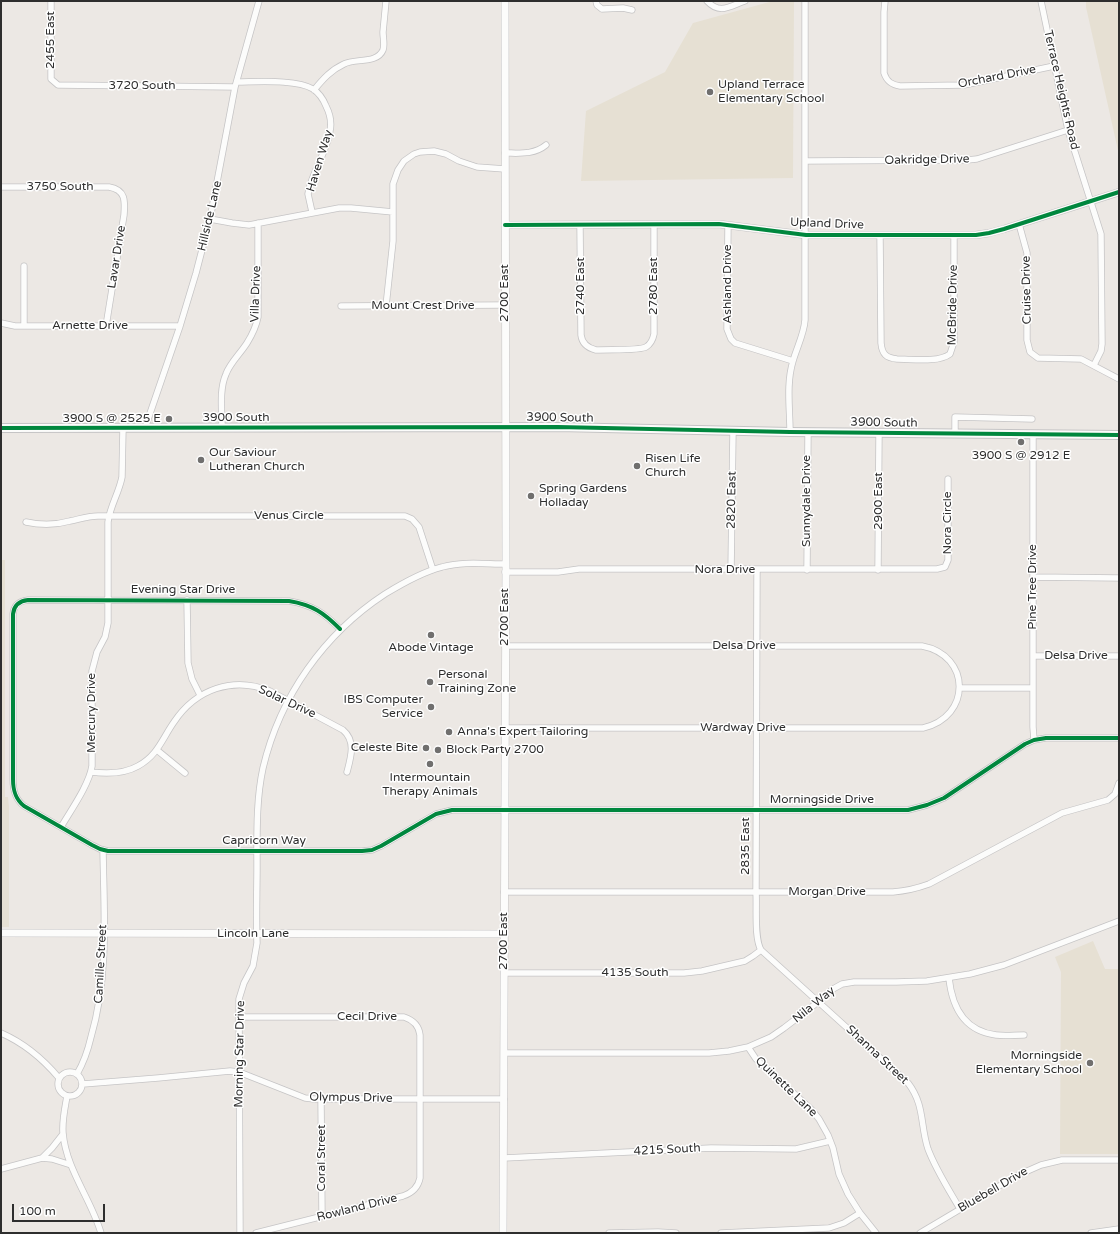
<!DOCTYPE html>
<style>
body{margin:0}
#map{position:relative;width:1120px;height:1234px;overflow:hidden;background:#ece8e4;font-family:"Varela Round",sans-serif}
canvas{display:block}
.frame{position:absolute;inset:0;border:2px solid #2e2e2e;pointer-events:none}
.scale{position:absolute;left:12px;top:1204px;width:93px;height:18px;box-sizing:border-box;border:2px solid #2e2e2e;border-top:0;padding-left:5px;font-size:12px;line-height:14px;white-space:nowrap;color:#2e2e2e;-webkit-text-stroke:3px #fff;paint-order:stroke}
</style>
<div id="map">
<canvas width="1120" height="1234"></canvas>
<div class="frame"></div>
<div class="scale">100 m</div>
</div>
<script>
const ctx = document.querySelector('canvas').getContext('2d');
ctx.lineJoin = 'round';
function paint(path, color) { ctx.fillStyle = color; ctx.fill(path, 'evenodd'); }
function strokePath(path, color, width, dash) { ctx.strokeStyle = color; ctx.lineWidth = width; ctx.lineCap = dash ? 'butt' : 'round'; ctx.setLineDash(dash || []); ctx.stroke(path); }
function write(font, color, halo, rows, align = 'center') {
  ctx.font = font + ' "Varela Round",sans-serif'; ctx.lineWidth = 3; ctx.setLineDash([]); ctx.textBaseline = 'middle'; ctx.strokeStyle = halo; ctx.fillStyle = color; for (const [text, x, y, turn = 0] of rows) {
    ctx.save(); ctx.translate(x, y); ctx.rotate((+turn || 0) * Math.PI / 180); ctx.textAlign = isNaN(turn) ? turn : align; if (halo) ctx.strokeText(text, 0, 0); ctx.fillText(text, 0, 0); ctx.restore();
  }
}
const education = new Path2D(`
 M773,1h21l-1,177 -212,3 5,-70 79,-39 28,-49z
 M1086,1h33v154l-33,-148z
 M1,560h4v237h3l1,10v120h-8z
 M1093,941l12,28h14v185h-59l1,-182 -6,-15z`);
const minor = new Path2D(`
 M51,1v78l7,6 177,2
 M596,1l1,4 5,4 21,-1 9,2
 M707,1c13,14 23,5 38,0
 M885,1l-1,11v61c3,9 8,12 16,13l64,-1 90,-19
 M1041,1l27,129 33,104 1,110 -1,7 -7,14
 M237,82c20,0 59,-3 76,7 6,4 11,12 13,17 4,8 6,16 4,25 -3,20 -16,38 -21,58l-1,5 4,18
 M314,90c9,-11 17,-20 30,-26 12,-6 33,0 39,-14 2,-5 0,-12 0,-18 1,-10 2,-21 3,-31
 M505,153c14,0 29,2 41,-8
 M805,161l162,-1 10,-1 91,-29
 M1,187h108c17,3 16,14 15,28l-18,111
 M210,219l22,4 17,2 90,-17h12l42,4
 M1019,224l8,29v87l3,12 8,6 43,1 38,20
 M580,225l1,110c1,9 7,13 15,15 11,-1 43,1 50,-3 5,-3 7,-8 8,-13v-109
 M728,225l-1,104 4,10 4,4 58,18
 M880,235l1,108c1,11 5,15 16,16 15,0 41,4 53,-5l4,-12v-107
 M24,266v60
 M341,306l164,-1
 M386,306l7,-65v-57l5,-14 6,-9 10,-7 6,-2 14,-1 12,3 13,7 18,6 28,2
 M1,323l14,3h165
 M222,427c0,-17 -3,-37 4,-53 4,-11 14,-20 21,-31 5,-8 9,-16 11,-26v-94
 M145,428l35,-102 16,-53 14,-54 25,-132 24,-86
 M790,432c0,-23 -4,-48 3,-71 4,-14 11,-27 12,-41v-319
 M955,434v-17l77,2
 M1033,435v292l1,13
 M26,522c14,3 30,3 44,-1 10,-2 18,-5 28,-5h307l7,3 7,8 14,43
 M731,570l2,-139
 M757,570l-1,322c1,15 -2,46 5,58l147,133c17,22 12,42 20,66 8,21 21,41 32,60
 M807,570l1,-137
 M878,570l1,-137
 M505,572h53l21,-3h358l8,-2 3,-7v-81
 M1033,577l86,1
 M187,600l1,63 4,16 8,16
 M340,629c-16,-16 -27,-24 -51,-28l-261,-1c-9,1 -14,5 -15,14v165c0,11 2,20 11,27l68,39 8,4 8,2h254l10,-1 9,-4 55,-32 16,-4h456l19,-5 17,-7 81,-54 9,-4 12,-2h73
 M1033,656h86
 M960,688h73
 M505,728h418c49,-11 48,-73 -1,-82h-417
 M157,750l28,23
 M91,772c16,2 33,2 47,-6 20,-11 24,-27 36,-44 22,-33 59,-46 96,-31l73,39c13,11 8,27 4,42
 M61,827c10,-17 28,-42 31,-61v-95l5,-19 8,-15 3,-14v-101c2,-16 11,-29 14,-45l1,-49
 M504,892h389c13,-1 25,-4 36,-8l133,-71 46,-13 7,-6 4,-11
 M504,973h180l18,-2 43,-10 8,-5 8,-6
 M949,978c3,29 15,53 47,57 9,1 19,0 28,0
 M239,1017h165c9,3 15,9 16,18v143c-2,10 -8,15 -17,18l-147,37
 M1,1033c23,10 42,26 58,45
 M748,1047l8,12 55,50 8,10 9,16 5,13 6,26 9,20 12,19 16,20
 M504,1053h205l20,-2 19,-4 23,-10 13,-9 34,-26 15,-13 9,-5 12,-2h42l31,-1 43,-7 34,-9 115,-44
 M58 1084a12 12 0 1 1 24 0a12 12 0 1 1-24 0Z
 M77,1074c7,-12 11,-24 14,-37 18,-61 13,-125 12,-187
 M83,1084l75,-6 72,-7 9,1 66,26 9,1h190
 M67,1096c-2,12 -5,24 -4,37 3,36 28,66 38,100
 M321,1099l1,117
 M42,1158l10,1 19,6
 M504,1158l207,-10 85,1 34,-8
 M1,1169l41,-11 10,-10 11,-14
 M240,1233l-1,-234 5,-16 9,-17 4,-23c-1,-26 0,-51 0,-76 0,-33 -1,-67 6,-99 17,-72 61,-134 122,-174 18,-11 37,-22 57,-27 21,-6 43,-3 64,-3
 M609,1233l49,-1 18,1
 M721,1233l108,-5 15,-5 16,-10
 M920,1233l96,-57 25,-11 21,-5h57
 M1091,1233l28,-4`);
const tertiary = new Path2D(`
 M505,225l214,-1 87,11h170l13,-2 15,-4 115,-37
 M1,933l504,1
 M503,1233l3,-669 -1,-563`);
const secondary = new Path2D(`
 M1,428l557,-1 232,5 329,3`);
const cycleway = new Path2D(`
 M505,225l214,-1 87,11h170l13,-2 15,-4 115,-37
 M1,428l557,-1 232,5 329,3
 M340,629c-16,-16 -27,-24 -51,-28l-261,-1c-9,1 -14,5 -15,14v165c0,11 2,20 11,27l68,39 8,4 8,2h254l10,-1 9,-4 55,-32 16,-4h456l19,-5 17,-7 81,-54 9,-4 12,-2h73`);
const markers = [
 [710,92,4,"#706f6e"],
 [169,419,4,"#706f6e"],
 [1021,442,4,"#706f6e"],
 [201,460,4,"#706f6e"],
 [637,466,4,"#706f6e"],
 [531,496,4,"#706f6e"],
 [431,635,4,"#706f6e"],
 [430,682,4,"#706f6e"],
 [431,707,4,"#706f6e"],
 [449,732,4,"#706f6e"],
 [426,748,4,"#706f6e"],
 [438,750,4,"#706f6e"],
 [430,764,4,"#706f6e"],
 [1090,1063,4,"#706f6e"]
];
const streetNames = [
 ["2455 East",51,40,-90],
 ["Orchard Drive",997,77,-11],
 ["3720 South",142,86],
 ["Terrace Heights Road",1061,90,77],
 ["Oakridge Drive",927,160,-1],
 ["Haven Way",320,161,-73],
 ["3750 South",60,187],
 ["Hillside Lane",210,216,-77],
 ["Upland Drive",827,224,2],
 ["Lavar Drive",117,257,-81],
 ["Ashland Drive",728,284,-90],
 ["2740 East",581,286,-90],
 ["2780 East",654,286,-90],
 ["Cruise Drive",1027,290,-91],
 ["2700 East",505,293,-90],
 ["Villa Drive",256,294,-88],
 ["McBride Drive",953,305,-89],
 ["Mount Crest Drive",423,306],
 ["Arnette Drive",90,326],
 ["3900 South",236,418],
 ["3900 South",560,418,1],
 ["3900 South",884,423,1],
 ["2820 East",732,500,-89],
 ["Sunnydale Drive",807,501,-90],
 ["2900 East",879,501,-90],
 ["Venus Circle",289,516],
 ["Nora Circle",948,523,-90],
 ["Nora Drive",725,570],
 ["Pine Tree Drive",1033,587,-90],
 ["Evening Star Drive",183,590],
 ["2700 East",505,617,-90],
 ["Delsa Drive",744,646],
 ["Delsa Drive",1076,656],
 ["Solar Drive",287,702,25],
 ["Mercury Drive",92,713,-90],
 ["Wardway Drive",743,728],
 ["Morningside Drive",822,800],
 ["Capricorn Way",264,841],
 ["2835 East",746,846,-90],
 ["Morgan Drive",827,892],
 ["Lincoln Lane",253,934],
 ["2700 East",504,941,-90],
 ["Camille Street",101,964,-87],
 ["4135 South",635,973],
 ["Nila Way",814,1005,-39],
 ["Cecil Drive",367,1017],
 ["Morning Star Drive",240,1054,-89],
 ["Shanna Street",877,1055,43],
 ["Quinette Lane",786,1087,44],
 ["Olympus Drive",351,1098,1],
 ["4215 South",667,1150,-3],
 ["Coral Street",322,1158,-90],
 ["Bluebell Drive",993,1190,-30],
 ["Rowland Drive",357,1208,-14]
];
const poiNames = [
 ["Upland Terrace",718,85],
 ["Elementary School",718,99],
 ["3900 S @ 2525 E",161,419,"right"],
 ["Our Saviour",209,453],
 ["Lutheran Church",209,467],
 ["3900 S @ 2912 E",1021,456,"center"],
 ["Risen Life",645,459],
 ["Church",645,473],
 ["Spring Gardens",539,489],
 ["Holladay",539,503],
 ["Abode Vintage",431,648,"center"],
 ["Personal",438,675],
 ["Training Zone",438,689],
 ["IBS Computer",423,700,"right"],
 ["Service",423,714,"right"],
 ["Anna's Expert Tailoring",457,732],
 ["Celeste Bite",418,748,"right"],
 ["Block Party 2700",446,750],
 ["Intermountain",430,778,"center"],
 ["Therapy Animals",430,792,"center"],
 ["Morningside",1082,1056,"right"],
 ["Elementary School",1082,1070,"right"]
];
paint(education, '#e6e0d3');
strokePath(minor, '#c5c4c5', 7);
strokePath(tertiary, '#c5c4c5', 8);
strokePath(secondary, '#c5c4c5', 10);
strokePath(minor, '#fcfcfb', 5.5);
strokePath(tertiary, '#fcfcfb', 7);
strokePath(secondary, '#fcfcfb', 8);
strokePath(cycleway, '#00873e', 4);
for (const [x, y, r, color] of markers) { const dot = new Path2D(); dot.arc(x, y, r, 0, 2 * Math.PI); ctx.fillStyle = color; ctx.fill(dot); strokePath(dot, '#fff', 1.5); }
write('12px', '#2e2e2e', '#fff', streetNames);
write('12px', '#2e2e2e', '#fff', poiNames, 'left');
</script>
